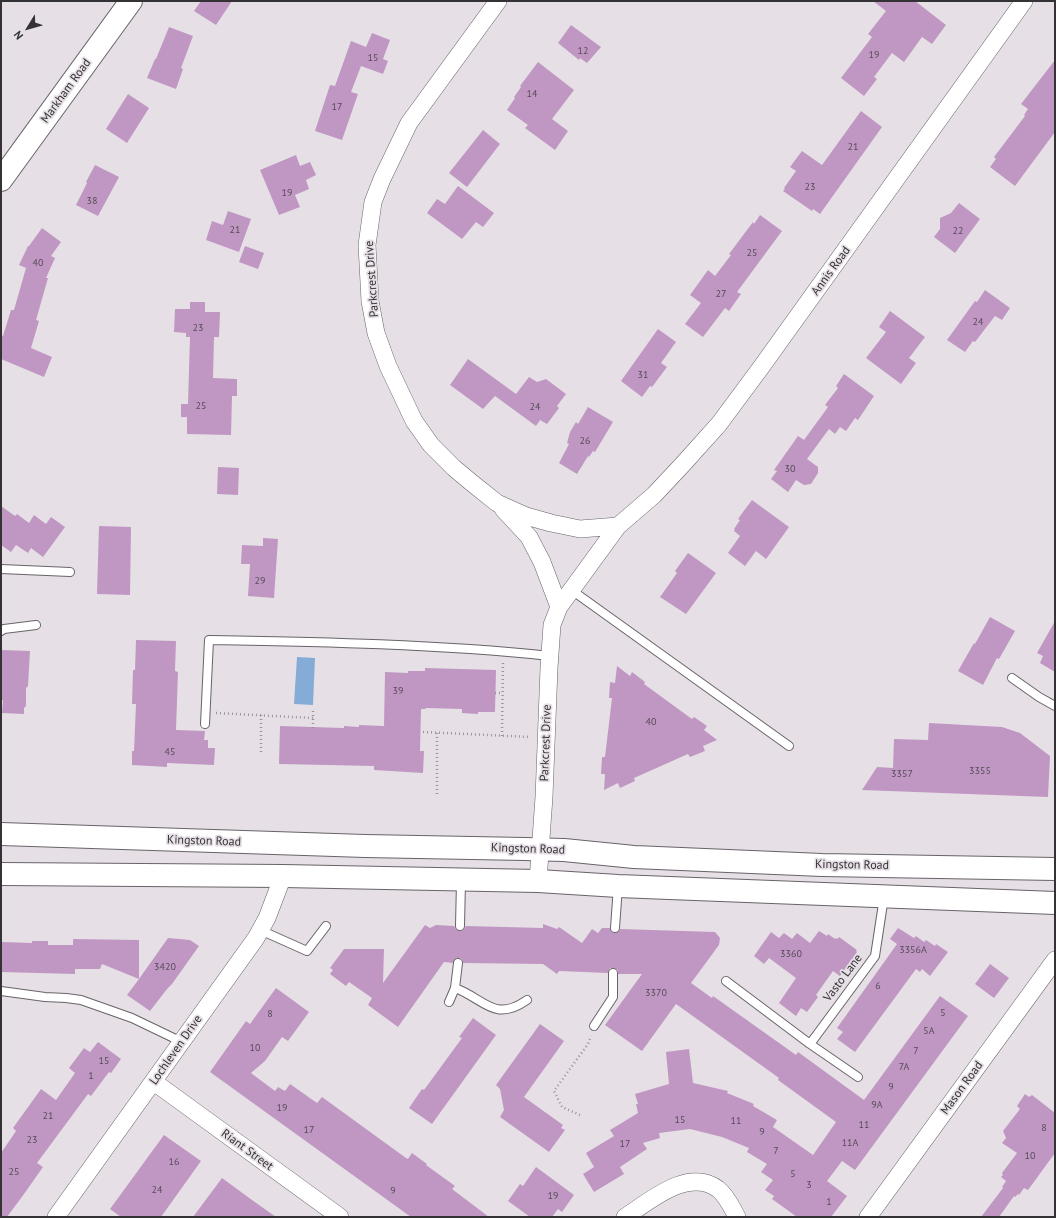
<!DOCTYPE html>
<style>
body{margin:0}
#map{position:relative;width:1056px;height:1218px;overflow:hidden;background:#e6e0e6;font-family:"PT Sans",sans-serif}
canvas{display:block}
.frame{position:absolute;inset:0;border:2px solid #343234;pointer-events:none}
.north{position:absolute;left:8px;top:8px;width:40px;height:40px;-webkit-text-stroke:3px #e6e0e6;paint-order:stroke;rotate:233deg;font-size:11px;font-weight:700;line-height:16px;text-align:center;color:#343234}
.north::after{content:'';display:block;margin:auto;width:14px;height:18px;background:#343234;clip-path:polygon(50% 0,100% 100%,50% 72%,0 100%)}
</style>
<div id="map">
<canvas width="1056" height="1218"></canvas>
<div class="frame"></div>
<div class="north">N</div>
</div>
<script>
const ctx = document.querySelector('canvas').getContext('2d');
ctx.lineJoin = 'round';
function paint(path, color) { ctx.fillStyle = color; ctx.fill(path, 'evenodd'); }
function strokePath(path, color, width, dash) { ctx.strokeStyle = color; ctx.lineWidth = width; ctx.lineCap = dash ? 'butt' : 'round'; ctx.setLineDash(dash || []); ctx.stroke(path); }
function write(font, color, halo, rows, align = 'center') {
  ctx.font = font + ' "PT Sans",sans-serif'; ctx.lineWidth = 3.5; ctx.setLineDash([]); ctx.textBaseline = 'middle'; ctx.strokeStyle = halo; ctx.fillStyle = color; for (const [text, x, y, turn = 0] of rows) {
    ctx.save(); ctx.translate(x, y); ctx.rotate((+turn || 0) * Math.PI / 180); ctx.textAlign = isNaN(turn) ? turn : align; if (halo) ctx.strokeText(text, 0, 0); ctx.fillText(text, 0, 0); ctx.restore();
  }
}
const water = new Path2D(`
 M297,657l18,1 -2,47 -19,-1z`);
const building = new Path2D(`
 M201,1h31l-16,24 -22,-14z
 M873,1h42l31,24 -14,19 -10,-7 -18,25 -12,-9 -18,24 3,2 -13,17 -23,-18 31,-41 -4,-3 18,-23z
 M571,25l30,22 -14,16 -7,-5 -1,2 -21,-17z
 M169,27l24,9 -12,32 2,1 -7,20 -29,-11 8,-19h1z
 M372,33l18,7 -7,19 5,2 -5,13 -22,-8 -10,26 7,2 -16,46 -27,-9 15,-46 5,1 16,-45 15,6z
 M1055,60v72l-40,54 -25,-19 6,-8 -2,-2 31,-41 -1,-1 4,-6 -7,-5z
 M538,62l36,28 -22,29 16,12 -13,19 -30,-22 3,-3 -21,-15 8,-12 -1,-1 7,-10 -1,-1z
 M128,94l21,14 -22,35 -21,-14z
 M861,111l21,16 -62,87 -7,-5 -1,2 -29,-20 2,-2 -1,-1 12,-17 -6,-4 12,-16 20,14z
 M483,130l17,14 -33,43 -18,-14z
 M296,155l4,11 10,-4 6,13 -10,5 3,9 -14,6 5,12 -21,8 -19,-45z
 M95,165l24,12 -21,39 -22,-11 11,-22 -1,-1z
 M458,186l36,27 -11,14 -7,-5 -14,17 -35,-26 10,-14 8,5z
 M959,203l21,16 -25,34 -21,-16 6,-8v-11l11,-5z
 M228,211l23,8 -12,33 -33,-12 6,-19 11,4z
 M760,215l22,16 -45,61 4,2 -12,17 -4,-3 -22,29 -18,-13 16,-21 -11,-8 18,-25 7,6 16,-21 -2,-1 24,-32 1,2z
 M42,228l19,14 -10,14 4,2 -9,20h2l-12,42 3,1 -8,27 21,9 -8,20 -43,-18v-24l2,1 8,-26h3l12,-42 -7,-3 9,-19h1z
 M245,246l19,7 -6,16 -19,-7z
 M985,290l25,18 -8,12 -7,-4 -20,26 -2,-1 -8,11 -18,-12 28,-39 2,1z
 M190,302h15v10h15l-1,25h-5l-1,41 24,1v17h-5l-1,39 -44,-1v-17h-6v-13h7l2,-67h-4v-4l-12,-1 1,-23h15z
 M890,311l35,26 -16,21 7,5 -15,21 -35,-26 20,-26 -7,-5z
 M658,329l18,13 -15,21 6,4 -15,20 -2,-1 -8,11 -21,-16z
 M468,359l48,35 13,-17 8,5 9,-3 20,15 -9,12 2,2 -12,16 -7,-4 -4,6 -41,-30 -12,13 -33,-24z
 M844,374l30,22 -16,24 -3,-2 -9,13 -6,-4 -5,7 -6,-5 -22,30 11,8v6l-7,11 -7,1 -8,-5 -8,12 -17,-13 6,-8 -3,-1 24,-34 6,4 24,-33 -3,-2 13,-17 -2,-2z
 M588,407l25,15 -18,30 -2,-1 -4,6 -1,-1 -11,18 -18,-11 10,-19 -2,-1 3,-11 6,-10 2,2z
 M218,467l21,1 -1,27 -21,-1z
 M752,500l37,27 -23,32 -10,-8 -11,15 -17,-13 12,-17 -6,-5 1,-2h-1l6,-9 -2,-1 5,-7z
 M1,506l14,10 2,-2 12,9 5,-8 12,9 5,-7 14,10 -22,30 -12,-9 -3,5 -12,-8 -5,7 -10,-7z
 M99,526l32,1 -1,68 -33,-1z
 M263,538l15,1 -4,59 -26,-2 2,-32h-9l1,-19 21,1z
 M688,553l28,20 -30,41 -26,-17 17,-24 -2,-2z
 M990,617l25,14 -16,28 -2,-1 -14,27 -25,-14 16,-28 1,1z
 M1055,621v51l-15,-9 3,-7 -6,-3z
 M136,640l40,1 -1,30 3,1 -2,58 29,1 -1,9h4v8h7l-1,17 -47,-2v4l-35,-2v-14h2l2,-47h-4l1,-34h2z
 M1,650l29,1 -2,35 -2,2v18l-2,2v6l-22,-1 1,-13h-2z
 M617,666l13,10 2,-4 13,10 -1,2 48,35 2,-2 13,9 -3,4 13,10 -14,6 2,5 -15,6 -2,-3 -54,24 1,3 -15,7 -2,-5 -14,7 1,-16h-4l1,-17h3l7,-59h-3l1,-16 5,1z
 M425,668l71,2 -1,42h-17v2l-16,-1v-4l-36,-1 -1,1h-4l-1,42h4l-1,22 -49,-3v-4l-95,-2 1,-38 64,2v-2l15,1v-2l25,1 1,-54 23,1v-2h17z
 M929,723l73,4 18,6 30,23 -2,41 -186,-7 15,-23 16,1 1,-29 34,1z
 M543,924l14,5 2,-2 23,16 10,-14 6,4 4,-5h8l2,4 3,1 4,-2 1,-2 95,3 5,6 -1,7 -28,38 21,15 1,-2 83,59 2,-3 66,48 76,-104 28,20 -113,154 -13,-9 -15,20 20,15 -16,21h-34l-25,-18 2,-3 -9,-6 8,-10 -12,-8 6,-8 -20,-12 2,-4 -27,-11 -32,-8 -31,4 1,5 -17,5 4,6 -27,18 4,7 -30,18 -11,-18 11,-7 -8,-14 28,-17 -4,-6 28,-17 -2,-9h2l-3,-10 34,-10 -3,-32 23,-3 4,34 35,8 -1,2 27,11 -1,2 24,14 -4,7 40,28 23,-33 -58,-42 1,-2 -103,-74 -34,47 -37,-26 37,-51h-24v-4l-5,-2h-3l-2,5 -49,-2 -2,3 -14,-10 -80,-1 -2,-5h-5l-3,5 -9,-1 -46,65 -30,-22 4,-7 -23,-16 -3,4 -16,-12 3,-4 -3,-2 14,-19h40l-1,34 42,-58 5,3 6,-3 18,1 3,4 3,1 4,-2 2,-3 77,2z
 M898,928l16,10 2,-2 8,6 2,-2 9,6 1,-2 12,8 -18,24 -8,-7 -2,3 -4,-3 -61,83 -18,-13 6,-7 -6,-4 60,-84 -7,-5z
 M819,931l8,5 1,-2 7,5v-1l2,1 2,-2 18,13 -1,1 1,1 -17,24 -7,-5 -17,24 2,2 -11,15 -6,-4 -5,8 -17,-13 17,-25 -27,-20 -5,6 -10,-8 17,-24 8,6 5,-5 8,6 5,-6 13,10z
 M168,938l22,2 9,6 -27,38 -5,5 -17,22 -23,-16 12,-16 -37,-15 -2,5h-25v5l-74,-2v-30l31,1v-2h16v4h25v-6l66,1v39z
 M990,964l19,14 -15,20 -19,-14z
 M276,988l33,24 -21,29 -6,-4 -17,24 -14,12 24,18 3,-4 7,4 5,-7 27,19 5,-6 84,61 2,1 4,-6 15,11 -1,1 29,21 -3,3 37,28h-78l-201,-145 36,-51 4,3z
 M473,1018l23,17 -64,89 -23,-16 13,-19 2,1 38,-52 -3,-1z
 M540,1024l24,17 -40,56 39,28 -2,3 4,2 -16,22 -49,-35 4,-7 -4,-21 -4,-4z
 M98,1042l23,17 -10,14 -2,-1 -18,24 -3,-2 -51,69 6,4 -19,27 -17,23h-6v-64l15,-22 -3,-3 28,-39 15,11 19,-27 -6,-5 15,-20 6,4z
 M1025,1094l4,3 3,-2 23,18v40l-27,37 -4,-2 -5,7 -1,-1 -3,3 -1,-1 -15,21h-18l22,-29 -1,-1 4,-6 -5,-4 2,-2 -1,-2 15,-20 -15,-10 4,-5 -3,-7 17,-22 -3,-3z
 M164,1135l37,26 -40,56h-40l-11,-8z
 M536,1167l38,28 -12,17 -4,-3 -6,8h-22l-22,-16 12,-17 3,2z
 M222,1178l30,22 24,17h-83z`);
const path = new Path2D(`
 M495,693h8
 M313,711v19
 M216,713l97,5
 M261,715v40
 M423,732l107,5
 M502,736l1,-74
 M437,794v-61
 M580,1115l-18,-8 -8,-16 34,-47 3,-8`);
const lane = new Path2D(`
 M1,569l69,3
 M570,589l219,157
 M1,631l3,-2 32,-4
 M1012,678l27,19 16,9
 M205,724l4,-84c113,2 228,4 341,16
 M460,926l1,-45
 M615,928l3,-42
 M260,930l47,21 19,-25
 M458,963l-3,25c30,11 39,35 72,12
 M726,981l84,63 48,33
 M1,991l44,6 21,1 15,2 51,18 50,24
 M449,1002l6,-14
 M594,1026l19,-29v-24
 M810,1044l65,-88 9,-59`);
const street = new Path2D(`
 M498,1l-89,122 -27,56 -9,23 -6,43 3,56 6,32 12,33 26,55 17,24 23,23 18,15 25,20 29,13 25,7 29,6 38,-3
 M503,509l26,28 13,25 17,45
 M538,881l6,-84 5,-129 3,-43 7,-18 59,-81 36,-31 30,-32 35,-39 43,-58 262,-365
 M154,1082l186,135
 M56,1217l200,-279 11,-20 16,-42
 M625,1217c25,-16 63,-50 93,-28 9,7 14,19 19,28
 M868,1217l187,-257`);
const secondary = new Path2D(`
 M1,180l130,-179`);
const primary = new Path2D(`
 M1,834l364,12 160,3 39,1 70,7 188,8 233,4
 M1,874l282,2 255,5 80,5 437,17`);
const numberNames = [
 ["12",583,51],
 ["19",874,55],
 ["15",373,58],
 ["14",532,94],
 ["17",337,107],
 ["21",853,147],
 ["23",810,187],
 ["19",287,193],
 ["38",92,201],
 ["21",235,230],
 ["22",958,231],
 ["25",752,253],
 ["40",38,263],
 ["27",721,294],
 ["24",978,322],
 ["23",198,328],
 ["31",643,375],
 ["25",201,406],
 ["24",535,407],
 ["26",585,441],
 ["30",790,469],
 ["29",260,581],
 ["39",398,691],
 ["40",651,722],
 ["45",170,752],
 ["3355",980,771],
 ["3357",902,774],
 ["3356A",913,950],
 ["3360",791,954],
 ["3420",165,967],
 ["6",878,986],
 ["3370",656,993],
 ["5",943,1013],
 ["8",270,1014],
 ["5A",929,1031],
 ["10",255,1048],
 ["7",916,1051],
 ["15",104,1061],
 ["7A",904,1067],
 ["1",91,1076],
 ["9",891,1087],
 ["9A",877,1105],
 ["19",282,1108],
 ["21",48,1116],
 ["15",680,1120],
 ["11",736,1121],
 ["11",864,1125],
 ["8",1044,1128],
 ["17",309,1130],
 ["9",762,1132],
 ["23",32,1140],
 ["11A",850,1143],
 ["17",625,1144],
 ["7",776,1151],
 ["10",1030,1156],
 ["16",174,1162],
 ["25",14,1172],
 ["5",793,1174],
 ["3",809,1185],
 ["24",157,1190],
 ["9",393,1191],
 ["19",553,1196],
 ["1",829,1202]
];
const streetNames = [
 ["Markham Road",66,91,-54],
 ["Annis Road",831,271,-54],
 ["Parkcrest Drive",372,279,-94],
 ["Parkcrest Drive",546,743,-88],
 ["Kingston Road",204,841,2],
 ["Kingston Road",528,849,2],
 ["Kingston Road",852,865,1],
 ["Vasto Lane",843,978,-53],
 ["Lochleven Drive",176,1050,-55],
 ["Mason Road",962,1088,-54],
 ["Riant Street",247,1150,36]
];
paint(water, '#85acd6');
paint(building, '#bf97c2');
strokePath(lane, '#686368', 10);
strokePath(street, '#686368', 18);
strokePath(secondary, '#686368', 24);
strokePath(primary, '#686368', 24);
strokePath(path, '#9a959a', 2.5, [1, 3]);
strokePath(lane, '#fff', 8);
strokePath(street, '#fff', 17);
strokePath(secondary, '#fff', 22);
strokePath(primary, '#fff', 22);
write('10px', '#574b58', null, numberNames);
write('12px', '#343234', '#e6e0e6', streetNames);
</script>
